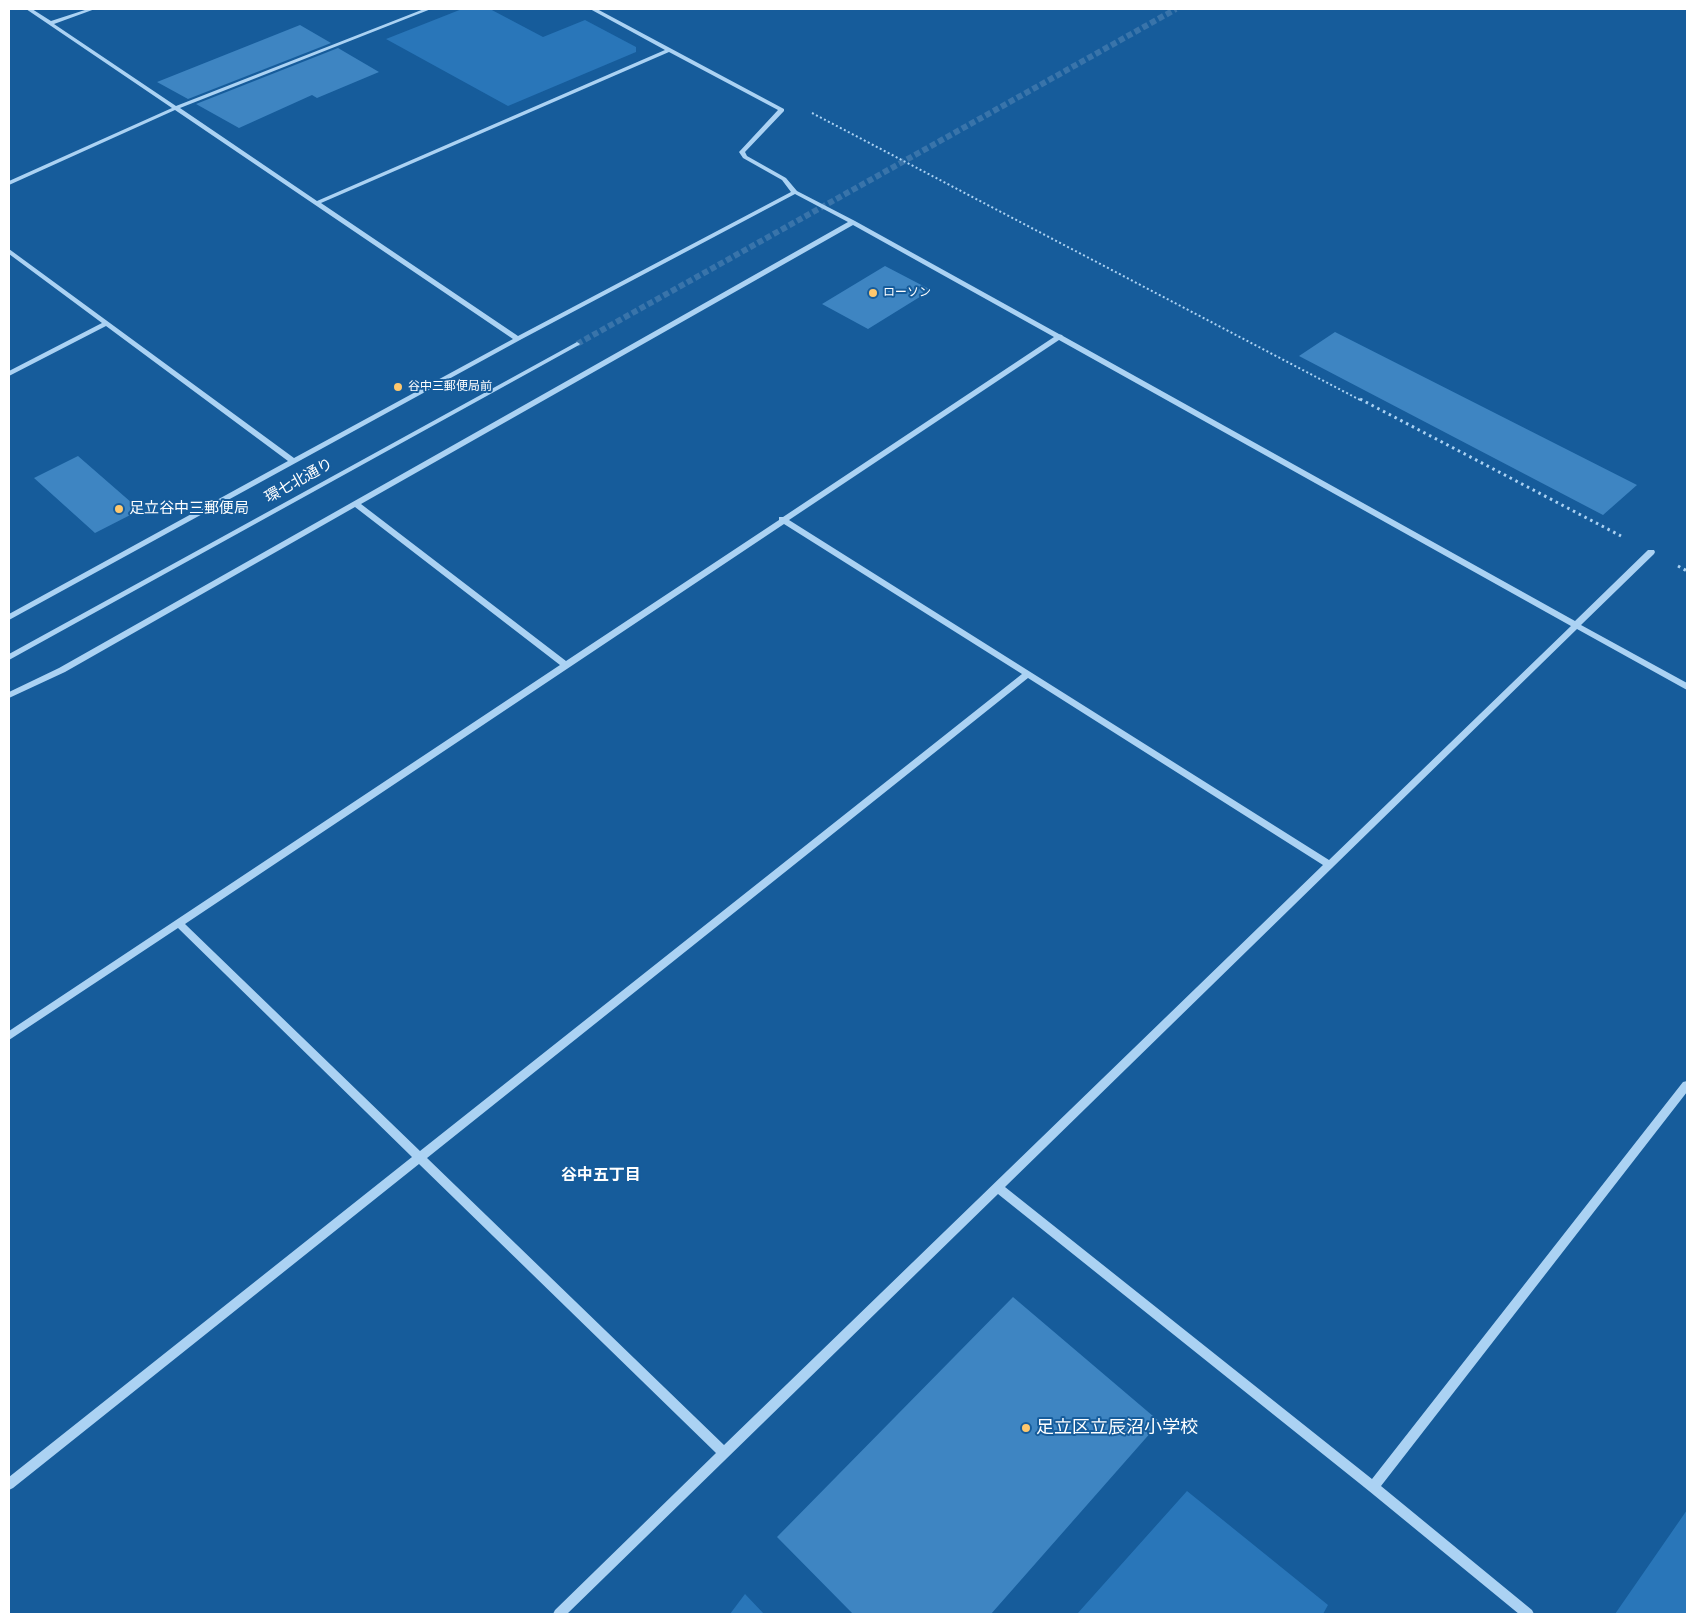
<!DOCTYPE html>
<meta charset="utf-8">
<style>
body{margin:0}
#map{position:relative;width:1696px;height:1623px;overflow:hidden;background:#165c9b;font-family:Manrope,sans-serif}
canvas{display:block}
.frame{position:absolute;inset:0;border:10px solid #fff;pointer-events:none}
</style>
<div id="map">
<canvas width="1696" height="1623"></canvas>
<div class="frame"></div>
</div>
<script>
const ctx = document.querySelector('canvas').getContext('2d');
ctx.lineJoin = 'round';
function paint(path, color) { ctx.fillStyle = color; ctx.fill(path, 'evenodd'); }
function strokePath(path, color, width, dash) { ctx.strokeStyle = color; ctx.lineWidth = width; ctx.lineCap = dash ? 'butt' : 'round'; ctx.setLineDash(dash || []); ctx.stroke(path); }
function write(font, color, halo, rows, align = 'center') {
  ctx.font = font + ' Manrope,"Noto Sans JP",sans-serif'; ctx.lineWidth = 4; ctx.setLineDash([]); ctx.textBaseline = 'middle'; ctx.strokeStyle = halo; ctx.fillStyle = color; for (const [text, x, y, turn = 0] of rows) {
    ctx.save(); ctx.translate(x, y); ctx.rotate((+turn || 0) * Math.PI / 180); ctx.textAlign = isNaN(turn) ? turn : align; if (halo) ctx.strokeText(text, 0, 0); ctx.fillText(text, 0, 0); ctx.restore();
  }
}
const green = new Path2D(`
 M462,9h28l53,28 42,-17 51,27v5l-128,54 -122,-67z
 M1187,1491l141,114 -5,9h-246z
 M1687,1510v104h-72z
 M745,1594l19,20h-34z`);
const building = new Path2D(`
 M300,25l31,18 -143,56 -31,-17z
 M338,48l41,24 -62,26 -5,-3 -73,33 -43,-24z
 M885,266l46,24 -63,39 -46,-25z
 M1335,332l302,153 -34,30 -304,-159z
 M78,456l62,54 -45,23 -61,-55z
 M1013,1297l147,125 -169,192h-138l-76,-77z`);
const minorTunnel = new Path2D(`
 M577,344l599,-335`);
const pathFar1 = new Path2D(`
 M812,113l550,288`);
const path = new Path2D(`
 M1360,399l261,137
 M1678,566l9,5`);
const minor = new Path2D(`
 M26,9h6l19,12 37,-12h7l-41,15 122,82 248,-97h7l-251,99 137,93 348,-151 -75,-41h7l187,100v2l-39,41 2,4 39,22 11,13 58,30 204,113 3,1 1,1 512,285 73,-71h6l1,2 -1,2 -73,71 106,58v7l-110,-61 -572,558 367,292 311,-397 4,-1v11l-306,394 151,124 2,4h-15l-150,-123 -371,-297 -431,420h-14l2,-4 161,-157 -297,-289 -406,324 -4,2v-13l403,-320 -234,-229 -169,112v-9l551,-366 -205,-158 -290,165 -56,26v-6l50,-24 789,-446 -53,-28 -275,146 -511,280v-6l279,-153 -182,-135 -97,50v-5l93,-48 -93,-69v-5l285,209 219,-119 -338,-229 -166,75v-4l163,-73zM669,52l109,58 -39,42 4,6 39,22 9,12 -273,144 -197,-133zM853,225l201,112 -271,180h-4v3l-213,141 -205,-157zM1059,340l512,286 -242,234 -540,-340zM784,524l238,150 -602,477 -235,-227zM1028,678l295,187 -599,580 -297,-287z
 M577,342l3,2 -1,1 -570,315v-6z`);
const markers = [
 [873,293,5,"#ffc86d"],
 [398,387,5,"#ffc86d"],
 [119,509,5,"#ffc86d"],
 [1026,1428,5,"#ffc86d"]
];
const farPoinames = [
 ["ローソン",883,293],
 ["谷中三郵便局前",408,387]
];
const streetNames = [
 ["環七北通り",299,481,-29]
];
const poiNames = [
 ["足立谷中三郵便局",129,509]
];
const neighbourhoodNames = [
 ["谷中五丁目",601,1176]
];
const nearPoinames = [
 ["足立区立辰沼小学校",1036,1428]
];
paint(green, '#2976b9');
paint(building, '#3e85c2');
strokePath(minorTunnel, '#3974aa', 6, [6, 3]);
strokePath(pathFar1, '#abd2f3', 2, [2, 2.5]);
strokePath(path, '#abd2f3', 3, [2.5, 4]);
paint(minor, '#abd2f3');
for (const [x, y, r, color] of markers) { const dot = new Path2D(); dot.arc(x, y, r, 0, 2 * Math.PI); ctx.fillStyle = color; ctx.fill(dot); strokePath(dot, '#165c9b', 2); }
write('12px', '#fff', '#165c9b', farPoinames, 'left');
write('15px', '#fff', '#165c9b', streetNames);
write('15px', '#fff', '#165c9b', poiNames, 'left');
write('bold 16px', '#fff', '#165c9b', neighbourhoodNames);
write('18px', '#fff', '#165c9b', nearPoinames, 'left');
</script>
